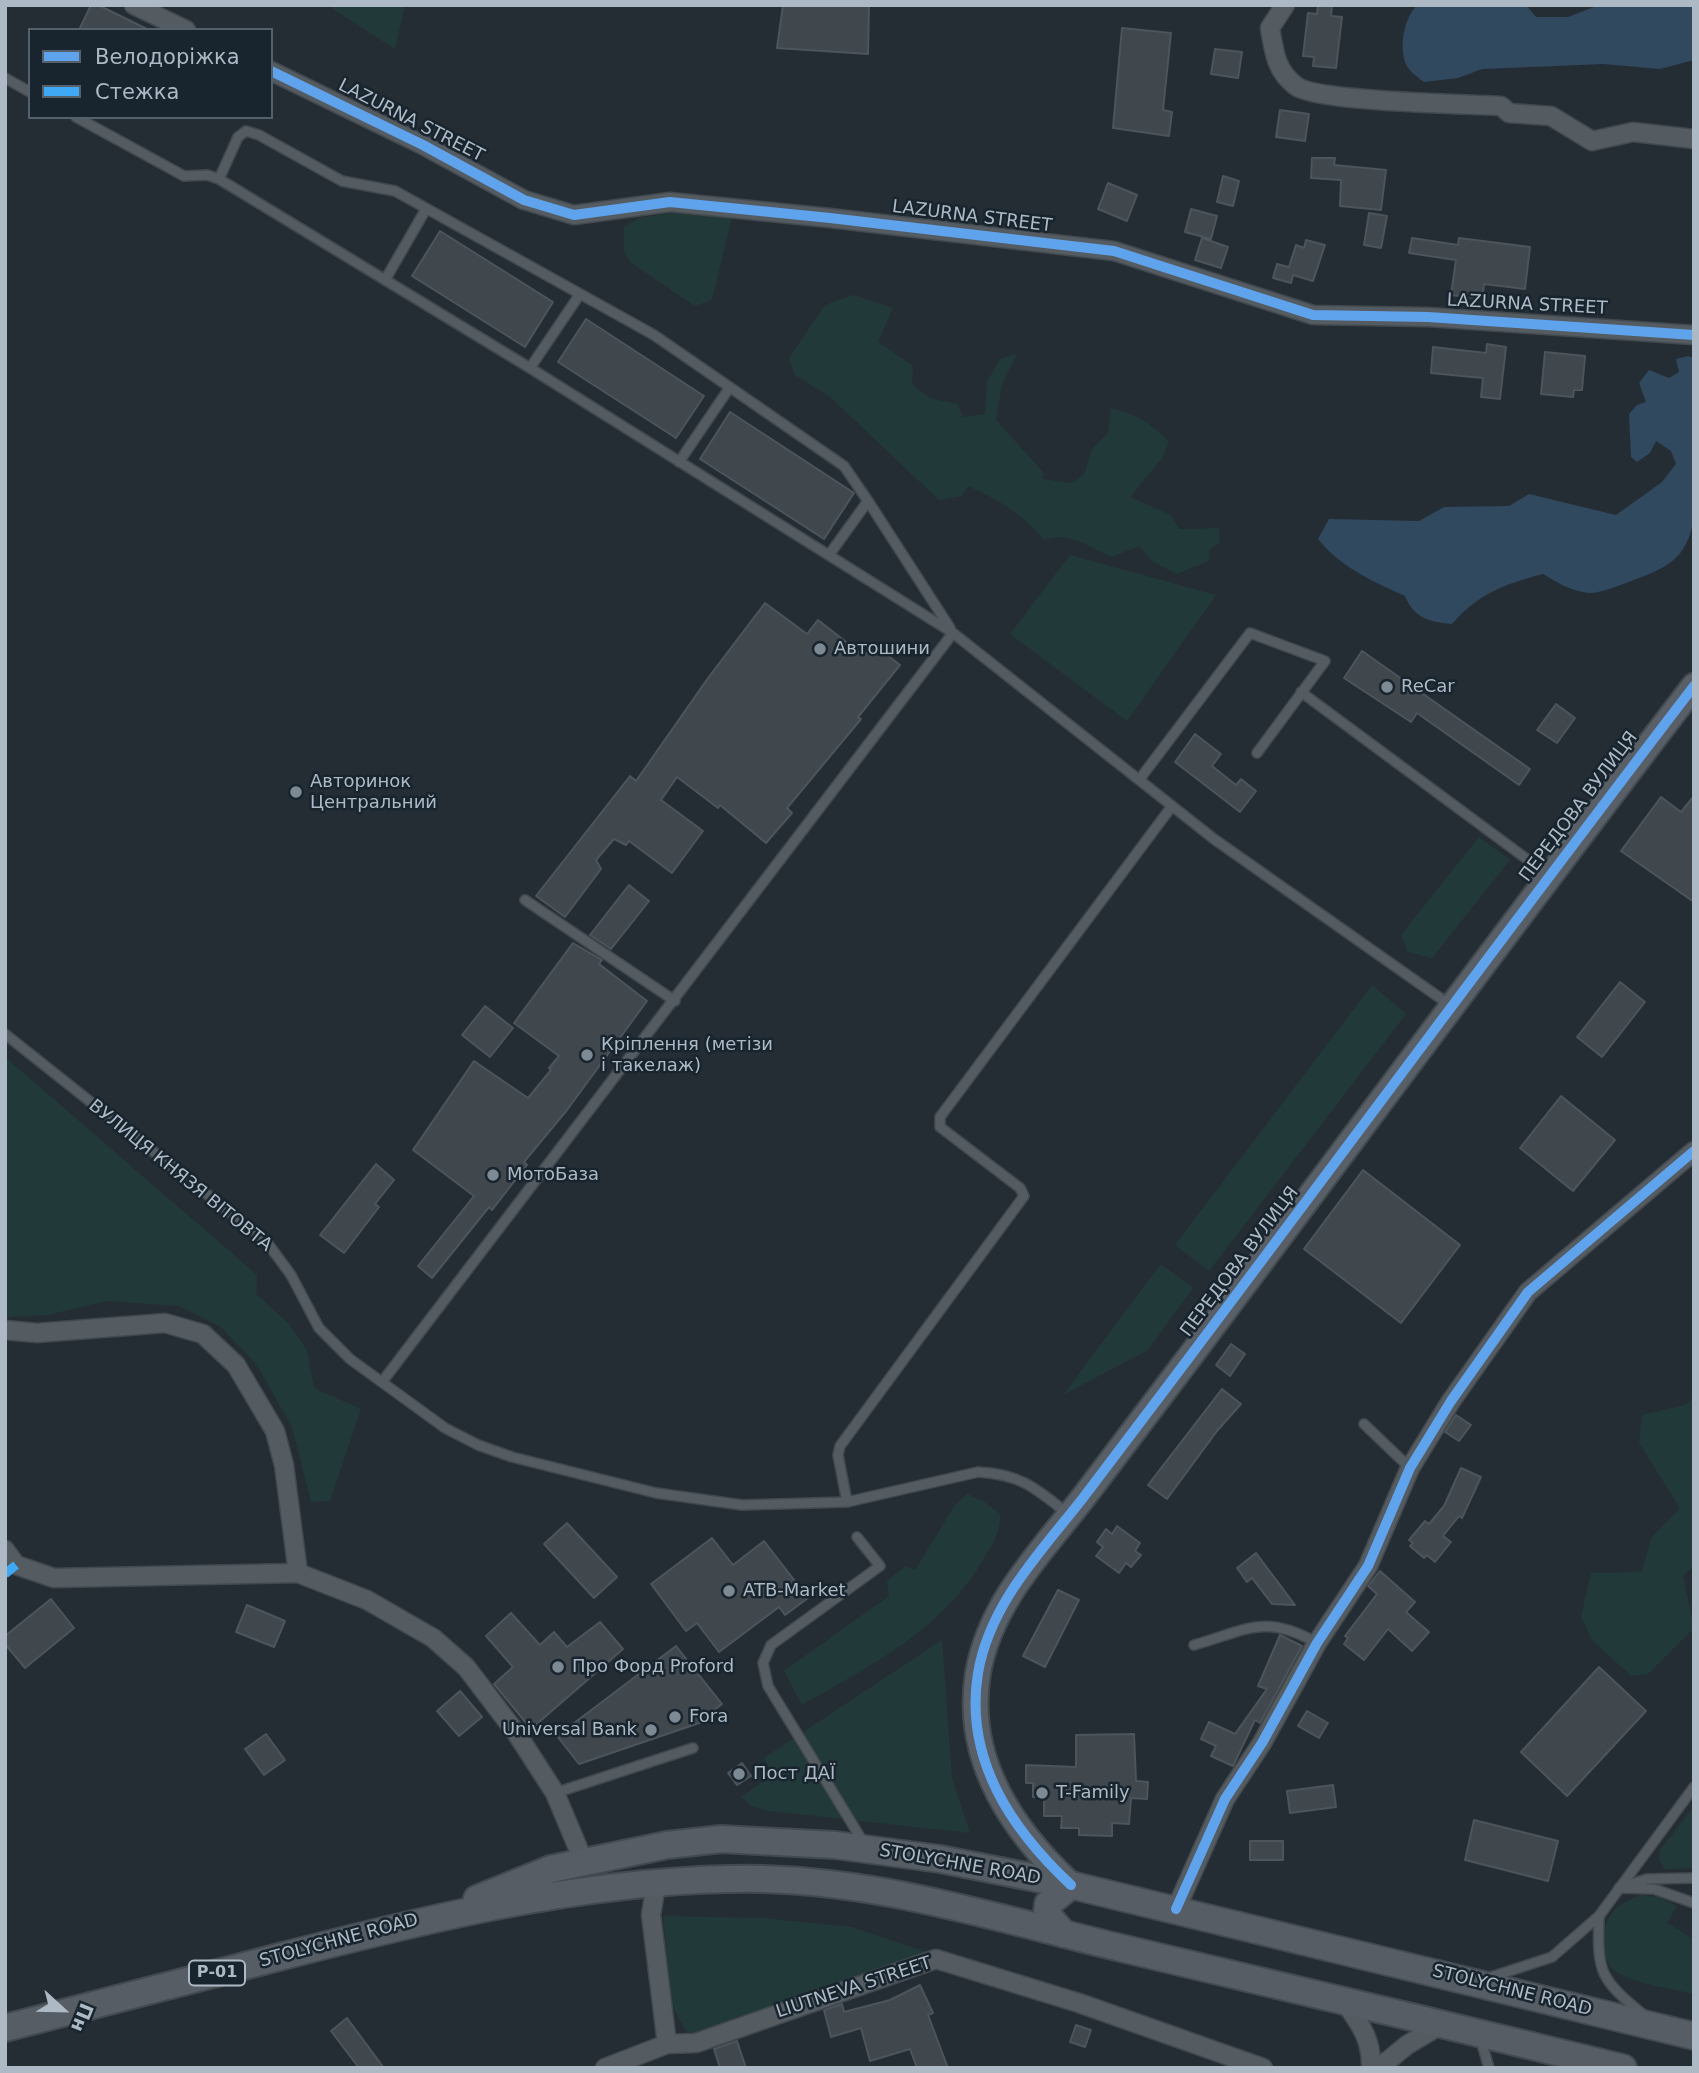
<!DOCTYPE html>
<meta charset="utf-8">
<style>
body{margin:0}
#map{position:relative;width:1699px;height:2073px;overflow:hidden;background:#252d34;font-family:"DejaVu Sans",sans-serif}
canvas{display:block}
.frame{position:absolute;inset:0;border:7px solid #adbac6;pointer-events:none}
.legend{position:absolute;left:28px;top:28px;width:245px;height:91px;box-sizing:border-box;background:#18242e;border:2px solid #54606b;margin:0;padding:9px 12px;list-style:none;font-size:21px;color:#adbac6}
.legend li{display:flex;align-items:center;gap:14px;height:35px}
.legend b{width:35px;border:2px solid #54606b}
.north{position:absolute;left:28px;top:1975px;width:70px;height:70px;-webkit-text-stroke:5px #18242e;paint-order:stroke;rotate:112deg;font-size:19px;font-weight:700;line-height:28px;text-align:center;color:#adbac6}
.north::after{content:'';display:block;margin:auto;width:24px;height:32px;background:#adbac6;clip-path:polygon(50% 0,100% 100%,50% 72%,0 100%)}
</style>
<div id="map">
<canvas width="1699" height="2073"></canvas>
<div class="frame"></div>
<ul class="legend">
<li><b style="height:9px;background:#60a3ed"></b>Велодоріжка</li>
<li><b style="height:9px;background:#3fa9f5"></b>Стежка</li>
</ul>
<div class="north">Пн</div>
</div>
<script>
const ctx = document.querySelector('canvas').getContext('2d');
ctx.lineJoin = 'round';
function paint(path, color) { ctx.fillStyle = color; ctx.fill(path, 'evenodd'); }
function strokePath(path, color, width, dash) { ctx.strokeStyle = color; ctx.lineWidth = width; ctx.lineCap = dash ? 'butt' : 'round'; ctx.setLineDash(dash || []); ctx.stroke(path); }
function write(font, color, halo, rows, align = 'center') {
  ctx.font = font + ' "DejaVu Sans",sans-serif'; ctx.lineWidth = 5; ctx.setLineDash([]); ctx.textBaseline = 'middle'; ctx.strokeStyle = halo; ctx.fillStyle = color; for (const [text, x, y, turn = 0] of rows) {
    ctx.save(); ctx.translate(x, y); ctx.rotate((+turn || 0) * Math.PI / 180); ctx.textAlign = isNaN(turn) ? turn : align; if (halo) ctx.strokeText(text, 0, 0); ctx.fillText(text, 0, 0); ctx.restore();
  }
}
const green = new Path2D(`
 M327,5h78l-10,44z
 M677,212l55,5 -20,83 -17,6 -65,-44 -6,-12v-23l15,-9z
 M853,295l40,13 -15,34 35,24 -1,18 17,14 28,6 6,13 22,-3 2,-32 13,-23 17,-5 -15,30 -6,36 48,53 -2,6 29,4 13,-8 8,-26 16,-16 3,-25c25,6 40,15 58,34l-7,16 -32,39 41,18 8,14 40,-1 1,15 -10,5 -1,13 -32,13 -24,-12 -14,-16 -27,11c-25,-10 -42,-26 -68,-17 -20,-26 -47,-41 -76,-54l-6,10 -23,4 -110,-104 -34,-21 -6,-17 36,-53z
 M1070,555l146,40 -89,126 -117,-87z
 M1479,837l31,23 -78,98 -24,-6 -7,-17z
 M1372,985l34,29 -197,257 -34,-26z
 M5,1057l252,218 -1,19 32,29 19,27 7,38 47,21 -31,92 -19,1 -19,-75 -35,-62 -36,-38 -42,-21 -72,-5 -60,14 -42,2z
 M1161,1264l32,24 -45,62 -85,45z
 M1694,1397v168l-11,11 11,52 -46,46 -17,2 -39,-36 -11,-23 10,-44 51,-1 9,-34 29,-30 -41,-65 3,-28 43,-10z
 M967,1494l16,7 17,13c1,19 -7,29 -16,44 -40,71 -114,108 -182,147l-18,-34 105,-75 -2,-15 18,-15 10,4 40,-65z
 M942,1640l10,138 18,55 -201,-22 -17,-5 -11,-9 31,-22 -8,-17z
 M1694,1806v62l-29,1 -6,-9 1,-10z
 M1641,1895l17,2 19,9 -10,17 27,16v55c-21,-5 -56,-10 -74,-20 -20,-11 -21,-39 -10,-58 6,-11 19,-16 31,-21z
 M663,1916l100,2 89,9 81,27 -215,83 -32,-6 -15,-27z`);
const water = new Path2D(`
 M1417,5h109l10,12h32l31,-12h95v55l-34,9 -57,-5 -121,5 -24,9 -34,4c-5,-4 -14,-10 -17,-16 -9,-17 -3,-48 10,-61z
 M1688,356l6,2v157c-6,47 -29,53 -68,68 -11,4 -26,10 -37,10 -18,-2 -31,-10 -46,-19 -38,10 -64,19 -91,50 -23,-2 -38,-6 -47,-28 -31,-14 -65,-29 -87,-57l11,-20 90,2 25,-14 65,-1 20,-12 87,21 46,-33 14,-18 -5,-13 -15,-10 -6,12 -13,9 -6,-5 -2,-43 8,-9 9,-3 -7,-19 10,-13 20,8 10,-6 -3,-13z`);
const building = new Path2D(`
 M91,5h7l51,25h-70z
 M783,5h86l-1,49 -91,-6z
 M1318,5h14l-1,11 11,1 -6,51 -23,-2 1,-9 -11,-1 5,-43 9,1z
 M1122,28l49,5 -8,77 9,2 -3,24 -56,-8z
 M1215,49l27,3 -4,26 -27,-4z
 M1280,110l29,4 -4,27 -29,-4z
 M1312,158h23l-1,7 52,5 -5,40 -41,-4 1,-26 -30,-2z
 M1223,176l16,5 -6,25 -16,-4z
 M1108,183l29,12 -10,26 -29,-12z
 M1191,209l26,7 -6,23 -26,-7z
 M1369,213l18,3 -6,32 -17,-3z
 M440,231l113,71 -28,45 -113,-71z
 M1202,238l26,9 -7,21 -26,-8z
 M1412,238l46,7 1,-7 71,9 -5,42 -41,-5 -2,15 -31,-4 5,-35 -47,-7z
 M1306,240l19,5 -12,36 -20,-6 -2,8 -18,-5 4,-14 12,3 7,-22 8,3z
 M586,319l118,77 -28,42 -118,-76z
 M1487,344l19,3 -6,52 -19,-2 2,-19 -52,-5 2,-26 53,6z
 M1545,352l40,4 -3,34h-8l-1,7 -32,-3z
 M730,412l124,81 -30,46 -124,-80z
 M765,603l42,31 11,-14 46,36 9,-12 27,21 -42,52 3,2 -74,89 5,5 -26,30 -46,-38 -2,3 -41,-31 -16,23 42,31 -31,42 -43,-32 -3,4 -12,-6 -18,21 5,9 -36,48 -29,-21 94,-120 6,5 72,-103z
 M1362,651l168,118 -11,16 -102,-72 -6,9 -67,-44z
 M1556,704l19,14 -18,25 -20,-13z
 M1195,734l26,20 -9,12 24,19 5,-6 15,12 -16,21 -65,-50z
 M1694,796v106l-73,-51 40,-54 20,15z
 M629,885l20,16 -38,48 -21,-14z
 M573,943l29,17 -3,4 48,37 -80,109 -43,52 3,3 -35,45 -3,-3 -57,71 -14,-12 56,-70 -61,-46 61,-89 54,37 23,-28 -2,-2 10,-12 -45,-33z
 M1620,982l25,20 -43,55 -25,-20z
 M485,1006l28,22 -23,29 -28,-22z
 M1561,1096l54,44 -42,51 -53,-43z
 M376,1164l18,16 -19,24 4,3 -35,46 -24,-18z
 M1363,1170l97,75 -59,78 -97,-74z
 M1231,1344l14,10 -15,22 -14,-11z
 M1222,1389l19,15 -24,27 -50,68 -19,-14z
 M1456,1415l15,10 -12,16 -14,-9z
 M1461,1468l20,9 -19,41 -3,-2 -16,20 8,6 -16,20 -8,-7 -3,3 -14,-12 3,-3 -4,-3 16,-19 4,3 15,-18z
 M567,1523l50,54 -23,21 -50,-54z
 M1117,1526l23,17 -5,8 6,4 -10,12 -5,-4 -7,10 -23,-17 7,-9 -6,-5 9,-13 6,5z
 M712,1538l21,27 31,-24 44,57 -23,17 -6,-8 -60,45 -22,-29 -11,8 -35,-47z
 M1256,1553l39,52 -23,-1 -20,-26 -5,4 -10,-14z
 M1380,1571l35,31 -9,10 23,20 -17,19 -24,-22 -24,31 -20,-16 4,-6 -3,-2 32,-42 -9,-8z
 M1058,1590l21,10 -34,67 -22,-11z
 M51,1599l23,29 -49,40 -20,-24v-8z
 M247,1605l38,16 -11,26 -38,-15z
 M511,1613l29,32 14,-13 13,15 33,-25 23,27 -92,80 -37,-45 19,-17 -27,-31z
 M1280,1635l22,11 -42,77 -5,-3 -22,46 -22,-10 5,-10 -15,-7 8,-17 26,12 32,-45 -9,-3z
 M676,1646l46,58 -14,11 3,4 -132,45 -22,-28z
 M1599,1667l47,44 -79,85 -46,-44z
 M460,1691l22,26 -23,19 -22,-25z
 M1307,1711l21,12 -9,15 -21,-12z
 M266,1734l19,26 -21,15 -19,-26z
 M1134,1734l2,47 12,1 -1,17 -16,-1 -2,26 -17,-1v13l-33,-1v-7h-18l1,-12h-18v-19h-11v-14h-7v-18l50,2v-32z
 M742,1763l9,13 -14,9 -9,-12z
 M1333,1785l3,22 -46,6 -3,-22z
 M1474,1820l84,21 -10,40 -83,-21z
 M1250,1841h33v19h-33z
 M920,1985l13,28 -5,2 20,53h-31l-7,-19 -40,12 -9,-33 -30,9 -7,-27 18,-6 2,8 46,-12z
 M347,2018l37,50h-25l-28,-37z
 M1076,2025l15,5 -6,17 -15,-5z
 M737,2041l9,27h-26l-6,-19z`);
const lane = new Path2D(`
 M5,78l25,14
 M76,117l108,59 23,-1 12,4 311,189 423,265 261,206 236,166
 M219,179l19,-42 8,-6 13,4 83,46 53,10 259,144 190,131 24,35 -39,54
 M385,280l41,-71
 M530,368l50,-74
 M679,462l51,-75
 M868,501l82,127
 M1301,692l246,182
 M1139,780l111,-147 75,28 -68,92
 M525,900l150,101
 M5,1034l261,207 25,34 28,53 31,31 95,69 33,17 34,12 144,36 86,12 105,-3 131,-30c42,2 58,16 90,42
 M382,1382l571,-749
 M1364,1424l46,44
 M847,1502l-9,-47 2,-9 184,-250 -4,-8 -80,-61v-10l232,-311
 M857,1537l23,29 -109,79 -8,18 5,23 97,159
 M1194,1645c53,-15 71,-32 123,-2
 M555,1793l138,-45
 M1694,1878l-47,1 -28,9 35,1 40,14
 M1599,1916l95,-129
 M1488,1978l64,-21 47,-41c-2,58 1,63 46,100
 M1480,2037l9,31`);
const street = new Path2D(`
 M134,5l52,25
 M1285,5l-15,23c4,24 6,43 26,58 21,16 169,18 205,20l8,7 42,3 41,25 41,-9 61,7
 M271,71l152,74 101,55 50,15 96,-13 160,16 284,33 199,64 115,2 266,18
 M5,1330l32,3 128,-10 38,11 33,31 39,66 9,34 14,108
 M5,1550l11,15 38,13 244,-5 69,27 66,38 33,29 51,67 38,59 28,67
 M656,1884l-5,31 16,129
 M1176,1909l49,-110 37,-56 55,-100 51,-77 42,-98 41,-67 77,-109 166,-141
 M1344,2001c16,23 28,38 27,67
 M605,2068l62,-24 29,-1 240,-84 143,44 184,65
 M1379,2068l28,-23 35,-21`);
const secondary = new Path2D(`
 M1071,1885c-60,-56 -107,-126 -93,-212 12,-70 63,-121 105,-175 31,-41 62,-82 93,-123 173,-230 343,-461 518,-689`);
const primary = new Path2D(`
 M477,1899l74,-30 116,-24 54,-6 114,6 105,14 131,26 623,151
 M1064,1934l-17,-19 1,-11 23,-19
 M5,2028c92,-23 183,-47 274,-71 147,-38 297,-75 450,-78 134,-4 263,38 392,69 167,40 335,79 502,120`);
const quiet = new Path2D(`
 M5,1574l11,-9`);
const cycleway = new Path2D(`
 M271,71l152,74 101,55 50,15 96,-13 160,16 284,33 199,64 115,2 266,18
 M1071,1885c-60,-56 -107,-126 -93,-212 12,-70 63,-121 105,-175 31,-41 62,-82 93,-123 173,-230 343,-461 518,-689
 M1176,1909l49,-110 37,-56 55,-100 51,-77 42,-98 41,-67 77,-109 166,-141`);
const markers = [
 [820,649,7,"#7d8993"],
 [1387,687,7,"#7d8993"],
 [296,792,7,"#7d8993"],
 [587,1055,7,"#7d8993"],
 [493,1175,7,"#7d8993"],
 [729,1591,7,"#7d8993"],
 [558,1667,7,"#7d8993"],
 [675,1717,7,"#7d8993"],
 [651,1730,7,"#7d8993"],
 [739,1774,7,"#7d8993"],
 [1042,1793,7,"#7d8993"]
];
const shields = [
 [217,1973,56]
];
const shieldNames = [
 ["Р-01",217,1973]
];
const streetNames = [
 ["LAZURNA STREET",411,121,27],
 ["LAZURNA STREET",972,217,7],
 ["LAZURNA STREET",1527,305,3],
 ["ПЕРЕДОВА ВУЛИЦЯ",1579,807,-53],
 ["ВУЛИЦЯ КНЯЗЯ ВІТОВТА",180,1176,39],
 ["ПЕРЕДОВА ВУЛИЦЯ",1240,1262,-53],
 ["STOLYCHNE ROAD",960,1865,10],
 ["STOLYCHNE ROAD",339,1941,-15],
 ["LIUTNEVA STREET",854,1988,-18],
 ["STOLYCHNE ROAD",1512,1991,14]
];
const poiNames = [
 ["Автошини",834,649],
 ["ReCar",1401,687],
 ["Авторинок",310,782],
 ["Центральний",310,803],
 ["Кріплення (метізи",601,1045],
 ["і такелаж)",601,1066],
 ["МотоБаза",507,1175],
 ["ATB-Market",743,1591],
 ["Про Форд Proford",572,1667],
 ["Fora",689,1717],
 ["Universal Bank",637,1730,"right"],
 ["Пост ДАЇ",753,1774],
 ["T-Family",1056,1793]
];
paint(green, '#223939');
paint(water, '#30495e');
paint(building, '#40474d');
strokePath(building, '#4c545c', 2);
strokePath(lane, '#42494e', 12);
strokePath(street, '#42494e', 21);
strokePath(secondary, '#42494e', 28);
strokePath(primary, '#424a50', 30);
strokePath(lane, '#545c62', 9);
strokePath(street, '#545c62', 18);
strokePath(secondary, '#595f67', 24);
strokePath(primary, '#575d64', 26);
strokePath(quiet, '#3fa9f5', 9, [18, 9]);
strokePath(cycleway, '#60a3ed', 10);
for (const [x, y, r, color] of markers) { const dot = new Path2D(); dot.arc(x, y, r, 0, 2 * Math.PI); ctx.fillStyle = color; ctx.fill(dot); strokePath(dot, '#18242e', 2.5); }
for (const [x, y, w] of shields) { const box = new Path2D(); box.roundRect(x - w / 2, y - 12.5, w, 25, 5); ctx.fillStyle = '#18242e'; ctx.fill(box); strokePath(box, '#adbac6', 2); }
write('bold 16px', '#adbac6', null, shieldNames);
write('18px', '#adbac6', '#18242e', streetNames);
write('18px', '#adbac6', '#18242e', poiNames, 'left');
</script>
